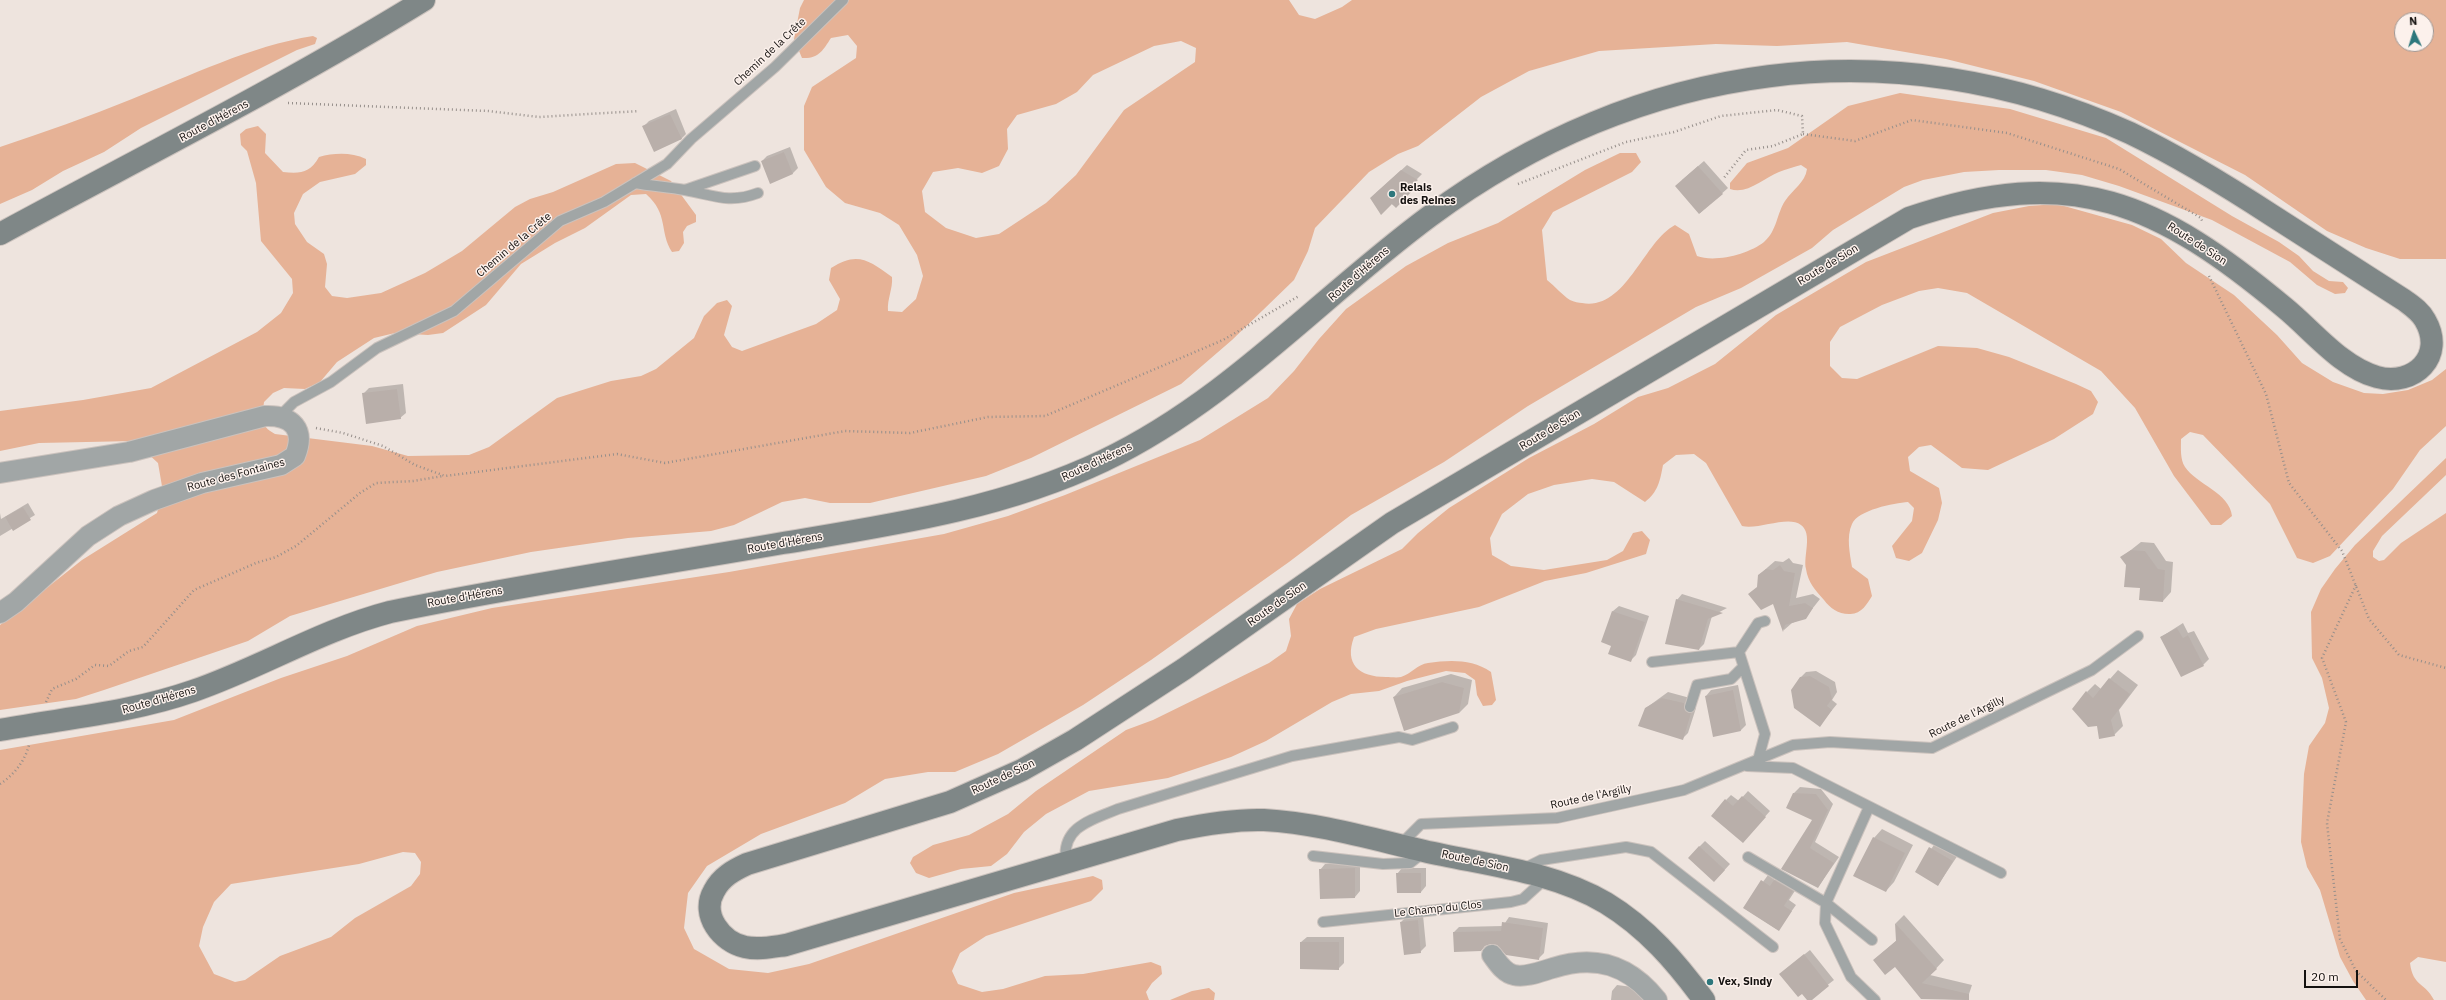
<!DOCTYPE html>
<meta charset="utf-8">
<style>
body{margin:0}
#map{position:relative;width:2446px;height:1000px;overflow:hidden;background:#eee4de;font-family:"IBM Plex Sans",sans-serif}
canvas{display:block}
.north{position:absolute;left:2394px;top:12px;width:40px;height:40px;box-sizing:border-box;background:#fcf1ec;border:1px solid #9f9794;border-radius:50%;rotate:356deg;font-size:11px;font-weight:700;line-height:16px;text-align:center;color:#14110f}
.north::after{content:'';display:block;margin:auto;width:14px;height:18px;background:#2d777c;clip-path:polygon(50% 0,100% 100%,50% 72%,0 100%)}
.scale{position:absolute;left:2304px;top:970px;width:54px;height:18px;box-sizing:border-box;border:2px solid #14110f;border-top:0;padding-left:5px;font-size:12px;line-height:14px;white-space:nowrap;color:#14110f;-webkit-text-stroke:3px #fcf1ec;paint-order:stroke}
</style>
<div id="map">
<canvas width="2446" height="1000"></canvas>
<div class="north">N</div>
<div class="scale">20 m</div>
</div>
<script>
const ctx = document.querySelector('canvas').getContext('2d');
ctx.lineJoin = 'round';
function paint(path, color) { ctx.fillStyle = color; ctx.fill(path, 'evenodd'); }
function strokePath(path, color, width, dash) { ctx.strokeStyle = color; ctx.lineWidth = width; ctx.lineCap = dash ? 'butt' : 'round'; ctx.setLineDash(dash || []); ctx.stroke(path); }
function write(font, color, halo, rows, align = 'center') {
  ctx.font = font + ' "IBM Plex Sans",sans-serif'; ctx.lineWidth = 3; ctx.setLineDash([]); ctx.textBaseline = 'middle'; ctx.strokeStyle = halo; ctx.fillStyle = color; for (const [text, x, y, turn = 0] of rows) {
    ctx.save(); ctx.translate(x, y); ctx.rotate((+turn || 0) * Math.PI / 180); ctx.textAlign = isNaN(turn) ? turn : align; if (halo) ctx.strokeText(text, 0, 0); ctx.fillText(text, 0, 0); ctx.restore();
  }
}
const green = new Path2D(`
 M804,0h485l10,15 16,4 27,-12 10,-7h1094v259h-46l-34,-11 -39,-17 -82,-56 -124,-63 -87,-31 -88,-22 -99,-17 -70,4 -61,-2 -117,7 -70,20 -48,26 -63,49 -20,8 -29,18 -54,56 -7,23 -14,29 -62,60 -51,44 -150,74 -45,18 -116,27h-40l-25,-5 -23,4 -48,23 -23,6 -83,7 -97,14 -94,20 -147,44 -42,25 -144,49 -28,9 -76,11v-85l82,-65 75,-47 6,-21 -5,-29 -24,-22 -95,2 -39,8v-40l83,-11 68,-12 106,-56 24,-19 12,-20 -1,-14 -31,-38 -5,-58 -9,-32 -6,-6 -1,-11 6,-5 12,-3 8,8 -1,19 18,19c17,2 27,1 36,-15 15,-4 32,-5 47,2v6l-11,9 -35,8 -17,12 -9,19 1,11 12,18 17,12 3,10 -2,23 7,9 15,2 34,-5 44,-20 37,-22 53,-44 15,-8 23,-7 63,-28 19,-1 36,18 25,34v7l-9,4 -4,6 1,11 -5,8 -7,1c-13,-20 -3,-38 -26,-58l-15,1 -46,33 -30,15 -34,21 -35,41 -43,28 -15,2 -33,-2 -21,5 -37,24 -17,20 -15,7 -21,-1 -11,5 -9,9c-2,17 -5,23 11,32l97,12 36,10 61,-1 20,-8 68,-49 54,-17 30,-5 15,-7 38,-31 10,-22 13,-13 10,-3 5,6 -8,29 8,12 10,4 74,-27 21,-14 3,-11 -11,-19 2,-12c26,-17 38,-8 61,9 1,12 -5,22 -4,34l14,1 14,-13 7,-23 -6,-21 -18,-30 -19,-12 -35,-10 -19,-16 -22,-37v-44l8,-19 44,-29 1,-12 -9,-11 -17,3c-8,12 -12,21 -29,20l-8,-19 6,-31zM2402,20h24v24h-24zM1181,41l15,7 -1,14 -71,48 -48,65 -30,28 -47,31 -23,4 -30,-10 -21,-16 -3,-21 11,-19 25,-4 24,5 17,-7 9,-17 -1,-20 10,-14 39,-11 21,-12 16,-17 61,-29z
 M313,36l4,2 -2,6 -18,6 -156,78 -37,24 -41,19 -31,19 -32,14v-57c44,-15 88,-30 132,-48 58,-23 118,-53 181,-63z
 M1900,93l110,16 96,29 126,78 47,26 20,14 14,15 16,10 14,1 5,6 -3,5 -10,1 -18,-9 -27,-23 -78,-42 -93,-34 -37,-11 -36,-5h-47l-35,2 -41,8 -19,7 -71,43 -21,18 -71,40 -45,19 -168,99 -84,56 -93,53 -62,47 -138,98 -68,45 -85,49 -43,18h-27l-43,7 -40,24 -84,31 -54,32 -19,27 -4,35 10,21 35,20 39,4 41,-9 205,-71 79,-17 9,4 1,9 -12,12 -105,35 -26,17 -8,18 6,13 24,8 21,-3 42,-13 38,-2 68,-12 10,4 1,8 -10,9 -6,9 3,8h-1149v-250l174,-30 107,-42 66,-22 70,-30 75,-18 237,-36 215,-38 64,-18 57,-21 135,-55 68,-42 26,-27 25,-32 27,-30 60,-43 42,-23 50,-20 87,-53 35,-17h16l5,9 -9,10 -79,40 -11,18 5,50c8,6 15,15 23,20 4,2 9,3 12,3 44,8 61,-61 93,-78l14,9 8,22c18,7 52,-2 67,-14 13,-11 13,-29 21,-41 8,-12 20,-18 22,-32l-6,-4c-7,2 -15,4 -22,7 -15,6 -32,23 -49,17v-6l17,-20 41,-15 60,-42zM403,852l12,1 6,9 -1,12 -9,12 -56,32 -24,19 -51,19 -35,24 -10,2 -21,-8 -15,-28 4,-19 11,-25 17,-18 128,-20z
 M2057,204l75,21 29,14 25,24 48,32 43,40 25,28 31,19 31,11 19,1 25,-4 24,-10 14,-11v57l-26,24 -27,39 -63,67 -17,7 -16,-5 -27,-54 -67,-69 -13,-3 -9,7c0,10 -1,20 4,28 11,17 45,26 47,49l-11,9h-10l-37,-49 -39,-68 -34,-37 -134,-78 -29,-5 -19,3 -37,14 -42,22 -10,15v24l12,12 15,1 81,-33 39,2 32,9 67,27 15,7 7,11 -5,12 -39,25 -66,31 -26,-2 -31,-23 -12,2 -11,10 2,14 29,17 3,15 -4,17 -16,33 -13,8 -13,-3 -4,-12 20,-25 2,-13 -6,-6c-14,1 -50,8 -56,22 -6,13 -2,30 0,43l16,12 4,17c-5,8 -11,19 -23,18 -11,0 -19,-6 -25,-14 -9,-10 -16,-18 -18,-31 -3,-13 7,-35 -5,-44 -13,-10 -42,5 -59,1l-36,-63 -12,-9 -18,1 -13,10c-3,16 -5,27 -18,37l-31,-20 -22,-3 -38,6 -26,9 -26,20 -12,24 2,17 19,11 33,4 63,-10 16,-9 10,-18 9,-2 8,9 -4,14 -60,19 -41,8 -66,26 -103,22 -22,8c-10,27 5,40 32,40 4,0 11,1 15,0 10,-3 17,-13 27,-14 22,-3 44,-4 63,9l5,28 -4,5 -9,1 -6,-11 -2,-15 -10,-7 -19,-2 -39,10 -28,10 -28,3 -19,8 -66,39 -35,16 -63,21 -79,13 -43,23 -22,18 -17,22 -16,12 -30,3 -32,9 -13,-5 -6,-10 3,-6 20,-12 36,-10 39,-21 28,-23 90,-61 27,-10 116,-57 17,-12 5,-15 -2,-17 8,-15 23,-15 82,-40 16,-16 31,-25 80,-50 65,-34 44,-27 30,-9 47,-24 61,-49 90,-53 127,-49 36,-7z
 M2446,458v17l-64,61 -9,15v6l6,4 5,-1 17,-17 45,-30v449l-28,-5 -8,6c3,24 15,19 24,37h-68l-13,-19 -13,-24 -20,-67 -13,-23 -6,-25 3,-68 5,-28 16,-23 4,-15 -7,-30 -10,-20 -1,-46 10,-23 14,-20 20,-24z
 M1209,988l6,5 -1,7h-44l22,-9z`);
const shadow = new Path2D(`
 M676,109l10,25 -6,6 -36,-14 5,-5z
 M790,147l8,21 -6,6 -30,-13 5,-5z
 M1704,161l24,27 -28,25 -18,-33z
 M1407,165l15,9 -7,7 3,3 -22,23 -20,-14z
 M403,384l3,29 -6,5 -37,-24 6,-6z
 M28,503l7,12 -35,21v-23l1,6z
 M2141,542l13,1 12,18 7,1 -2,30 -8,9 -22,-14 -19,-30z
 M1789,558l4,5 10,2 -7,33 17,-4 7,5 -15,19 -13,5 -8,7 -10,-27 -16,-17 1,-11 9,-8 7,-6 8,1z
 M1682,594l45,14 -15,8 -8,28 -5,5 -22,-49z
 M1619,606l30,10 -13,39 -6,6 -17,-15v-35z
 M2183,623l5,10 6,-2 15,28 -6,6 -42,-28z
 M2118,670l20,15 -19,25 4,16 -9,9 -16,-10 -11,-33 8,-8 6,5z
 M1816,671l19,11 2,10 -5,8 5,4 -17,21 -20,-47 6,-6z
 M1451,674l21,6 -4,24 -9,9 -65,-16 8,-9z
 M1738,685l8,40 -5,5 -27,6 -8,-40 5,-6z
 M1668,692l22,6v8l6,2 -8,25 -5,5 -37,-30z
 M1800,787l21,2 12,15 -18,38 24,15 -21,30 -36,-18 31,-49 -19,-27z
 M1748,791l22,20 -22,25 -22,-36 5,-5 8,6z
 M1882,829l31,16 -19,37 -8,9 -12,-53z
 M1705,841l25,23 -10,11 -21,-28z
 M1936,842l22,13 -20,30 -22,-14z
 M1360,863v28l-5,6 -35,-27 5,-6z
 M1402,868h24v18l-5,6 -24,-18z
 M1768,875l7,5 5,-5 18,11 -9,14 7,5 -18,25 -34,-22z
 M1423,915l3,31 -6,6 -19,-30 6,-6z
 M1904,915l40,45 -14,15 42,10 -5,15 -46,-2 -26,-32 -21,-6 23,-20 -1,-17z
 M1509,917l39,6 -4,30 -6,6 -41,-15 -43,-12 5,-5 44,-1z
 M1307,937h37v26l-6,6 -37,-27z
 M1810,950l24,30 -26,20 -22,-31z
 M1617,985l23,3 5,12h-34l1,-9z`);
const building = new Path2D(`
 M670,114l12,25 -28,13 -12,-26z
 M784,152l9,22 -23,10 -9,-23z
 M1698,166l25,28 -24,20 -24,-28z
 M1401,170l17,10 -8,7 3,3 -17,18 -4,-4 -11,11 -11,-17z
 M397,389l4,30 -35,5 -4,-31z
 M23,507l8,13 -18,11 -8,-14z
 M2131,550l14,1 13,18 7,1 -2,32 -24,-2 1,-12 -16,-1 2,-22 -6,-8z
 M1780,565l4,6 11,2 -6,33 16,-3 8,5 -7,11 -21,6 -2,7 -10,-28 -12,6 -13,-16 9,-7 1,-12 8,-6 7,1z
 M1676,599l47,14 -15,6 -9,31 -34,-6z
 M1612,611l33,11 -14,40 -23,-8 3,-8 -10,-4z
 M2177,628l6,10 5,-3 16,31 -23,11 -21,-40z
 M1810,676l19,11 3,12 -5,7 5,4 -12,17 -26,-19 -3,-18 9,-13z
 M2109,678l21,16 -19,26 4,16 -16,3 -2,-13 -9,1 -16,-18 14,-18 7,7z
 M1442,682l22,6 -5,25 -55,18 -11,-34z
 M1733,690l8,41 -28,6 -8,-41z
 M1662,698l22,5 1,8 6,2 -8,27 -45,-14 7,-18z
 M1793,793l23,1 12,16 -18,38 24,15 -16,25 -37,-19 31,-49 -26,-12z
 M1742,796l24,21 -23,26 -32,-27 14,-17 8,7z
 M1873,837l32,16 -19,39 -33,-16z
 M1699,846l26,24 -11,12 -26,-24z
 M1929,847l24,14 -15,25 -23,-14z
 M1355,868v30l-35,1 -1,-30z
 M1396,873h25v20h-24z
 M1761,880l9,6 4,-6 19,11 -9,15 8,5 -13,20 -36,-23z
 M1418,920l3,33 -17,2 -4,-33z
 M1502,922l41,6 -4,32 -33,-5 -9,-10 -6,-1 -6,2 -4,5 -27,1 -1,-20 48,-1z
 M1895,923l42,46 -15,14 47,11v6l-48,-1 -26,-32 -10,8 -12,-15 23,-19z
 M1300,942h39v28l-39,-1z
 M1804,954l25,32 -17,14h-5l-5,-6 -4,3 -19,-23z`);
const path = new Path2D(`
 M288,103l200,8 51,6 100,-6
 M1803,134l52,7 57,-21 95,13 112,36 82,49 2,5
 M1518,184l108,-42 48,-10 47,-16 56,-6 25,6 1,18 -30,12 -27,4 -23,29
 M2209,276l57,118 23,89 53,68 27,68 30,36 47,13
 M316,428l27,5 40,13 32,19 30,11 172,-22 48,9 180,-32 65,2 78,-16 57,-1 178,-76 76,-44
 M2356,585l-34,73 24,64 -19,101 13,116 16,32 30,29
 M46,702l6,-13 24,-10 19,-14 14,1 20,-15 14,-4 51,-57 62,-27 20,-6 20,-11 64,-53 16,-10 37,-2 30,-5
 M0,784c14,-9 25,-23 29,-39`);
const service = new Path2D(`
 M635,183c17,3 33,4 50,7 28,5 44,14 73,3
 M685,190l70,-24
 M280,416l14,-14 37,-20 46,-34 77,-37 106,-90 44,-19 63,-38 24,-25 84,-72 68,-67
 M1739,652l19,-29 7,-2
 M1652,662l87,-10 26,82 -7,26
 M1690,707l7,-22 34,-6 12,-12
 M1747,766l46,2 208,105
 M1869,807l-43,96 -1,20 26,54 24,23
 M1400,845l21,-21 136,-6 127,-28 109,-45 37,-3 102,6 160,-78 46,-34
 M1313,856l70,8 27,-1 14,-11
 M1748,857l78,46 46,37
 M1066,862c-5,-35 25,-42 52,-53l174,-53 107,-19 13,3 41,-13
 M1523,869l18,-9 85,-13 25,5 122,95
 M1323,922l188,-20 12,-3 22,-20`);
const minor = new Path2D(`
 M0,473l129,-21 136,-36c27,-1 41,13 30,40l-14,9 -79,18 -48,17 -35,16 -31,20 -72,66 -16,11
 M1492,955c6,8 12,18 22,20 12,3 28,-4 39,-7 43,-14 76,-3 104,32`);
const secondary = new Path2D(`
 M0,234c142,-77 286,-149 424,-234
 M0,730c65,-12 130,-17 193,-39 67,-23 128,-61 197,-79 130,-27 262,-46 393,-69 108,-18 219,-34 320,-82 127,-61 216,-163 327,-245 208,-154 462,-191 700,-83 50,24 97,53 143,83 44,28 87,56 131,84 8,6 16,11 21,20 21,36 -11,67 -48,57 -36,-10 -64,-46 -92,-69 -126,-105 -213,-146 -376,-90l-517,305 -208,146 -109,71 -53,30 -72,32 -203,62c-13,6 -26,13 -33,27 -14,24 8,51 31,56 14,3 27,0 41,-2l391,-115c29,-6 58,-11 87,-10 54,3 108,19 160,31 61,14 128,20 182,52 41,25 70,59 98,97`);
const markers = [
 [1392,194,4,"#2d777c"],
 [1710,982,4,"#2d777c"]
];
const streetNames = [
 ["Chemin de la Crête",770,52,-43],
 ["Route d'Hérens",214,121,-28],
 ["Route de Sion",2197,244,33],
 ["Chemin de la Crête",514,245,-40],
 ["Route de Sion",1828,265,-31],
 ["Route d'Hérens",1359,274,-41],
 ["Route de Sion",1550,430,-31],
 ["Route d'Hérens",1097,462,-25],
 ["Route des Fontaines",236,475,-15],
 ["Route d'Hérens",785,543,-10],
 ["Route d'Hérens",465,597,-10],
 ["Route de Sion",1277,604,-35],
 ["Route d'Hérens",159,700,-16],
 ["Route de l'Argilly",1967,717,-26],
 ["Route de Sion",1003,777,-25],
 ["Route de l'Argilly",1591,797,-12],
 ["Route de Sion",1475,861,12],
 ["Le Champ du Clos",1438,909,-6]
];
const poiNames = [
 ["Relais",1400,188],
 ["des Reines",1400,201],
 ["Vex, Sindy",1718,982]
];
paint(green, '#e6b296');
paint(shadow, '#0003');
paint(building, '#b9afaa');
strokePath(service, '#cbc2bd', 12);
strokePath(minor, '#cbc2bd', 22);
strokePath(secondary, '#cbc2bd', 24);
strokePath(path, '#968f8b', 2.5, [1, 3]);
strokePath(service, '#a1a6a6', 10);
strokePath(minor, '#a1a6a6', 20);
strokePath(secondary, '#7f8787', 22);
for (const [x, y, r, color] of markers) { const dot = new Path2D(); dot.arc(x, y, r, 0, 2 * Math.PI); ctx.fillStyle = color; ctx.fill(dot); strokePath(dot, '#fcf1ec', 1.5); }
write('11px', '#14110f', '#fcf1ec', streetNames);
write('bold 11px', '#14110f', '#fcf1ec', poiNames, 'left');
</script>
